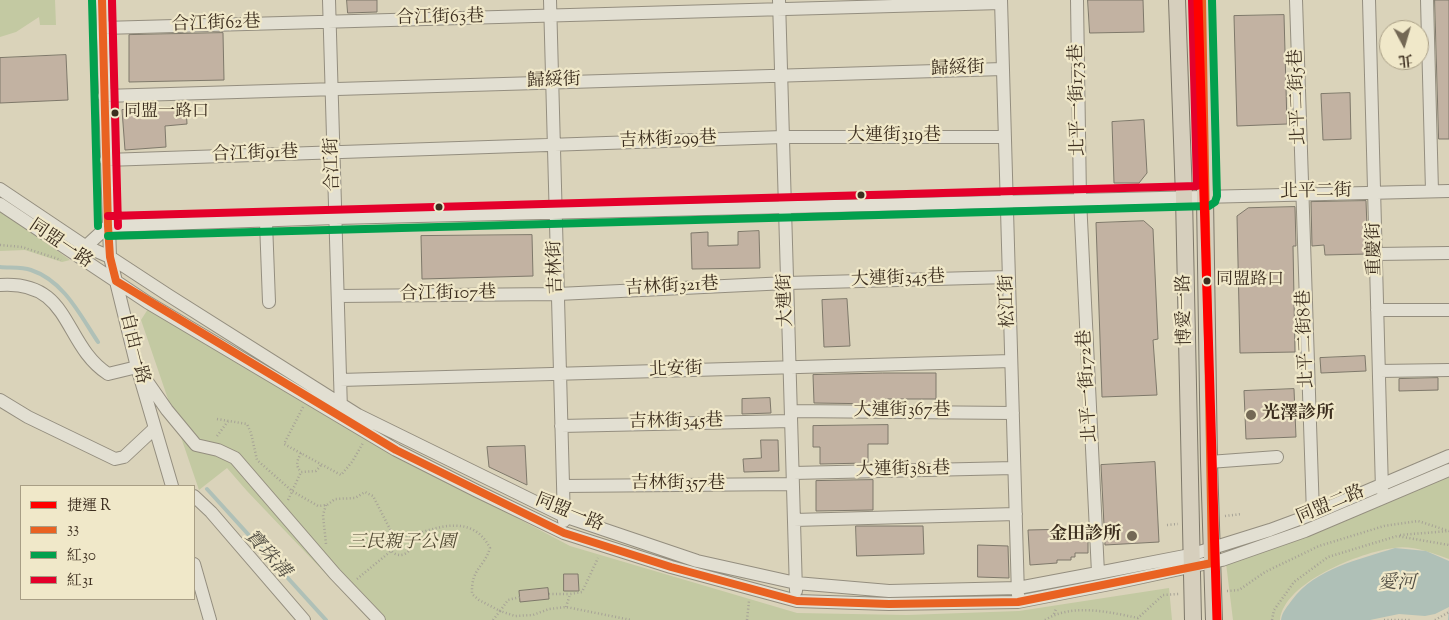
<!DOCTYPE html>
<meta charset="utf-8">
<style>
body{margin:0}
#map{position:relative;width:1449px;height:620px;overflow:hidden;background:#dad3ba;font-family:"Sorts Mill Goudy","Noto Serif TC",serif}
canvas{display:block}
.legend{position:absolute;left:20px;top:485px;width:175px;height:115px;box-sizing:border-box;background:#f0e8c9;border:1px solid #a89e85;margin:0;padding:6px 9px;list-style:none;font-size:15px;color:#3c2e1f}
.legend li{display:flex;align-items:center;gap:10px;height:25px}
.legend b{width:25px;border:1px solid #a89e85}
.north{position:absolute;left:1379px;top:20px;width:50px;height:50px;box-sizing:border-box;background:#f0e8c9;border:1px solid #a89e85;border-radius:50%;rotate:174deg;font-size:14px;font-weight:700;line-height:20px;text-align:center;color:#3c2e1f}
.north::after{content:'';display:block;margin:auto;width:18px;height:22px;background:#736855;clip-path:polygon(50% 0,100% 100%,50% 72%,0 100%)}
</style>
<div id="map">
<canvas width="1449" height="620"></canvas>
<ul class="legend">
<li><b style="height:6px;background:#f00"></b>捷運 R</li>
<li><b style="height:6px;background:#e96222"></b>33</li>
<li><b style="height:6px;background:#03a04e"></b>紅30</li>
<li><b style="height:6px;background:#e4002b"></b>紅31</li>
</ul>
<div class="north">北</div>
</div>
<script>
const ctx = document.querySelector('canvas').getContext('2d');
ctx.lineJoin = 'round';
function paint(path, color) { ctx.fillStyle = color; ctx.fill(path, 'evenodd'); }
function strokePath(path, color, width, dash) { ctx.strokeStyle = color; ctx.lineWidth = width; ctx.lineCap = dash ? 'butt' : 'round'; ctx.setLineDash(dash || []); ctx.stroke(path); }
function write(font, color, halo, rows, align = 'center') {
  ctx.font = font + ' "Sorts Mill Goudy","Noto Serif TC",serif'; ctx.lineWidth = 4.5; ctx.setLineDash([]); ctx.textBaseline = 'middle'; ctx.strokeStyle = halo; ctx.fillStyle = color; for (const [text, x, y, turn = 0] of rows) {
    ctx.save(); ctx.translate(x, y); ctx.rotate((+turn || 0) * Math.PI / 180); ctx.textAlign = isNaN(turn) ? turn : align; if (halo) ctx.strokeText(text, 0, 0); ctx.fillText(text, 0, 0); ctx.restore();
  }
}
const green = new Path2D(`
 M0,0h55l1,25h-16l-1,-8 -23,15 -16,5z
 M0,211l10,6 60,43 -8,2 -37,-12 -25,1z
 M148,309l186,112 236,125 227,67 110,2 112,-4 150,-23 3,32h-802l-123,-129 -20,-23 -28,22 -58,-170z
 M1449,470v89c-17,-6 -37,-14 -55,-11 -33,4 -110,34 -114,72h-47l-7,-57z`);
const water = new Path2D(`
 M1395,548l31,3 23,10v59h-168c1,-8 6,-13 11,-20 24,-32 66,-40 103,-52z`);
const pier = new Path2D(`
 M1449,607l-1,13h-78l29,-6 26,2 10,-2z`);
const stream = new Path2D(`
 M0,267c9,1 22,0 31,3 33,11 49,45 67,72
 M207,489l119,131`);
const building = new Path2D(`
 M347,0h30v12l-29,1z
 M1088,0h55l1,32 -54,1z
 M1435,0h14v139h-10z
 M1284,15l3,109 -50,2 -3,-110z
 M223,33l1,47 -95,2v-47z
 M66,55l2,45 -68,3v-45z
 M1350,93l1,46 -28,1 -2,-46z
 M186,106l1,18 -22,2 1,21 -41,3 -3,-40z
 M1144,120l3,53 -8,10h-25l-2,-61z
 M1366,201l2,53 -43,1 -1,-10 -12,1 -1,-44z
 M1295,207l1,39h-3l2,106 -55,1 -3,-137 11,-8z
 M1144,221l9,8 5,110 -5,1 4,55 -55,2 -6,-174z
 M759,231l1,37 -68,1 -1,-36 17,-1v14l30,-1v-13z
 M532,235l1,41 -111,3 -1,-43z
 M847,299l3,47 -26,1 -2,-47z
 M1365,356l1,15 -45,2 -1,-15z
 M883,373h53v26h-53v5l-69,-1 -1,-28z
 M1438,378v12l-39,1v-12z
 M1294,389l2,48 -50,2 -2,-48z
 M770,398l1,15 -29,1v-15z
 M888,425v19h-20v19l-48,1v-17h-7v-21z
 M761,440h17l1,31 -35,1 -1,-13 18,-1z
 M525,446l2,39 -38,-18 -2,-20z
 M1155,462l4,80 -54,3 -4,-80z
 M873,480v30l-57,1v-30z
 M856,526h67l1,28 -67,2z
 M1088,526v27h-13v4h-4v3h-14v3l-27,2 -2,-35 45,-1v-2z
 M978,545l30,1 1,32 -31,-1z
 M564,574h14l1,17h-15z
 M548,588l1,11 -29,3 -1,-11z`);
const path = new Path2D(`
 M0,245l22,2 39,13
 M303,407l-19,37 57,31 11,-13 11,-19
 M217,419l30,5 4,9 6,27 35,31 26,15 9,-1 8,-6 20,-1 10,-6 8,4 20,39
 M217,436l12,-16
 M301,453c-4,8 -6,12 0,19l15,-1 6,-7
 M288,500l13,-28
 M326,505l-3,10 3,29
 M1225,516l17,-2
 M1167,525l11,-1
 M389 544a11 11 0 1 1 22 0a11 11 0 1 1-22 0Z
 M1400,535l49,-4
 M409,537c29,-11 64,-23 81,11 -6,20 -19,20 -18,46l7,6 21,11 8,-11 12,-3
 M357,579l34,-28
 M1227,591l12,-1 26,-18 54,-26 65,-20 34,-5 31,10
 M549,594h21
 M566,607l4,-13 12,-2 16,-34
 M1054,614l2,-5
 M493,620l7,-9 15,5 18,-1 16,-6 17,-2 65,13
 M747,620l2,-19
 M1045,620c27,-17 64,-8 93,-2l25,-23 16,-1
 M1272,620l2,-10 20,-28 34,-25 69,-21 52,9
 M1384,620h27
 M1435,620l14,-8`);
const minor = new Path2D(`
 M102,0l8,257 27,110 35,119
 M329,0l12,410
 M550,0l14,521
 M779,0l17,591
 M1001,0l17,595
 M1077,0l3,199 18,374
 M1296,0l17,514
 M1369,0l13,490
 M1427,0l5,191
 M103,28l898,-25
 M104,96l899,-27
 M106,160l677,-23h222
 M0,189l85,57 25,11 58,38 190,120 206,101 133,45 99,22 93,8 129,-3 90,-17 82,-16 80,-25 43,-16 136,-58
 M0,204l147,98 249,148 81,41 87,42 107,34 126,34 92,3 129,-2 92,-18 112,-24 83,-29 144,-61
 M266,222l3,80
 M82,250l26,-24 227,-8 1114,-27
 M1376,254l73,-1
 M0,285c72,-5 62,59 108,89l29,-7 30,43 29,35 22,5 17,8 100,116 44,46
 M338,296l220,-2 229,-11 222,-6
 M1377,310h72
 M1379,371l70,-1
 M340,380l671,-19
 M0,400l28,17 87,42 9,-2 31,-29
 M791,411l222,2
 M561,426l230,-5
 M1209,462l68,-5
 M793,473l221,-5
 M563,486l230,-2
 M194,496l17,16 93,108
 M794,520l222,-6
 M194,564l16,56`);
const major = new Path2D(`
 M1177,0l7,197 9,423
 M1202,0l7,462 5,158`);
const bus1 = new Path2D(`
 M102,0l6,226 2,31 6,24 280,169 168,83 107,34 126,34 92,3 129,-2 194,-39 -10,-563`);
const bus2 = new Path2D(`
 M92,0l6,226
 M108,236l1101,-30 6,-4 2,-6 -5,-196`);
const bus3 = new Path2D(`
 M112,0l6,226
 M108,216l1089,-30 -5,-186`);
const metro1 = new Path2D(`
 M1198,0l19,620`);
const markers = [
 [115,113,4.5,"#3c2e1f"],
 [861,195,4.5,"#3c2e1f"],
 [439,207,4.5,"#3c2e1f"],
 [1207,281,4.5,"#3c2e1f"],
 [1251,415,6,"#736855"],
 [1132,536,6,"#736855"]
];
const busNames = [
 ["同盟一路口",124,113],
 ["同盟路口",1216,281]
];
const streetNames = [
 ["合江街63巷",440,19,-1],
 ["合江街62巷",216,25,-2],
 ["歸綏街",958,70,-2],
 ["歸綏街",554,82,-2],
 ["北平二街5巷",1299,97,-92],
 ["北平一街173巷",1079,100,-91],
 ["大連街319巷",894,137],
 ["吉林街299巷",668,141,-2],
 ["合江街91巷",255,155,-2],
 ["合江街",334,164,-92],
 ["北平二街",1316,193,-1],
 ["同盟一路",60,245,34],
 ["重慶街",1376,249,-91],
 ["吉林街",557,267,-92],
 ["大連街345巷",898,280,-2],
 ["吉林街321巷",672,288,-3],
 ["合江街107巷",448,295,-1],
 ["大連街",787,300,-92],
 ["松江街",1009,301,-92],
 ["博愛一路",1186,310,-91],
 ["北平二街8巷",1307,339,-92],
 ["自由一路",133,349,76],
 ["北安街",676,371,-2],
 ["北平一街172巷",1089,386,-93],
 ["大連街367巷",902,412],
 ["吉林街345巷",676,423,-1],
 ["大連街381巷",903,471,-1],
 ["吉林街357巷",678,485],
 ["同盟二路",1331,506,-23],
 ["同盟一路",569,514,22]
];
const poiNames = [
 ["光澤診所",1262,415],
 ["金田診所",1121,536,"right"]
];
const parkNames = [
 ["三民親子公園",402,544]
];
const waterNames = [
 ["寶珠溝",266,555,48],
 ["愛河",1397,585]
];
paint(green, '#c3c9a2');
paint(water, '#afc0b7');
paint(pier, '#dad3ba');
strokePath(stream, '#afc0b7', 4);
paint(building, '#c2b2a2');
strokePath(building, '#7e786a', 1);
strokePath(minor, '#948e7f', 14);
strokePath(major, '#7e786a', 18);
strokePath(path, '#a6a296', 2.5, [1, 2.5]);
strokePath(minor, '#e2dfd2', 12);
strokePath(major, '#d6cfbd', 16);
strokePath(bus1, '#e96222', 8);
strokePath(bus2, '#03a04e', 8);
strokePath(bus3, '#e4002b', 8);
strokePath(metro1, '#f00', 9);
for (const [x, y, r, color] of markers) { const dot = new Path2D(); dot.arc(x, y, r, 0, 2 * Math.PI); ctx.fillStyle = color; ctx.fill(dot); strokePath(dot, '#f0e8c9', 2); }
write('17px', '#3c2e1f', '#f0e8c9', busNames, 'left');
write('18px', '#3c2e1f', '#f0e8c9', streetNames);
write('bold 18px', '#3c2e1f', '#f0e8c9', poiNames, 'left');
write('italic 18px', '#534b35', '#f0e8c9', parkNames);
write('italic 19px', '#545045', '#f0e8c9', waterNames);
</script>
